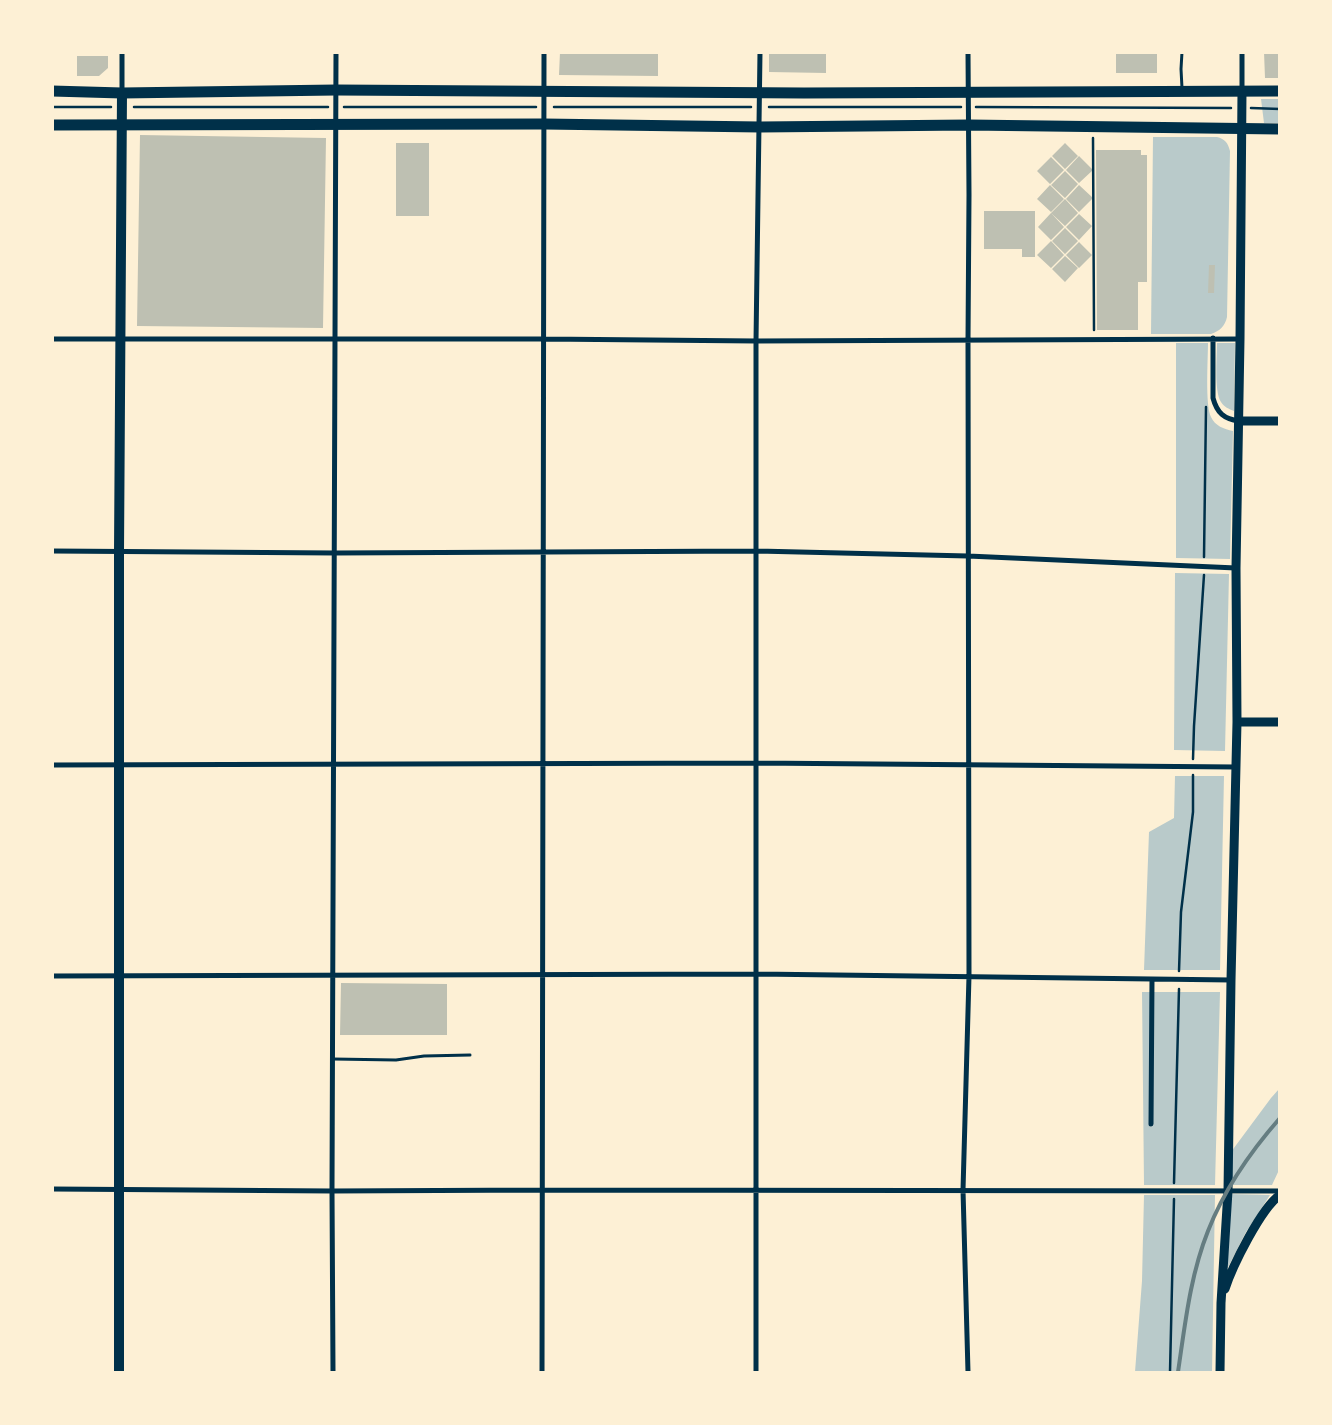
<!DOCTYPE html>
<style>
body{margin:0}
#map{position:relative;width:1332px;height:1425px;overflow:hidden;background:#fdf0d5;font-family:"Roboto Serif",serif}
canvas{display:block}
.frame{position:absolute;inset:0;border:54px solid #fdf0d5;pointer-events:none}
</style>
<div id="map">
<canvas width="1332" height="1425"></canvas>
<div class="frame"></div>
</div>
<script>
const ctx = document.querySelector('canvas').getContext('2d');
ctx.lineJoin = 'round';
function paint(path, color) { ctx.fillStyle = color; ctx.fill(path, 'evenodd'); }
function strokePath(path, color, width, dash) { ctx.strokeStyle = color; ctx.lineWidth = width; ctx.lineCap = dash ? 'butt' : 'round'; ctx.setLineDash(dash || []); ctx.stroke(path); }
const green = new Path2D(`
 M1261,99h18v24h-15z
 M1153,137h64c8,2 11,6 13,14l-3,166c-2,9 -7,14 -16,17h-60z
 M1176,343h32c0,16 -3,62 3,74 4,9 13,12 22,14l-3,128 -54,-1z
 M1217,343h18l-1,68c-5,-2 -10,-4 -13,-9 -7,-11 -4,-45 -4,-59z
 M1175,573l54,1 -4,177 -51,-1z
 M1175,776h49l-4,194h-76l5,-138 25,-14z
 M1142,992h78l-5,193h-71z
 M1279,1089v81l-7,15h-45l1,-29 43,-58z
 M1228,1194l42,1 -24,37 -20,39z
 M1144,1195h71l-3,177h-77l7,-91z`);
const building = new Path2D(`
 M560,52h98v24l-99,-1z
 M769,52h57v21l-57,-1z
 M1116,52h41v21h-41z
 M1264,52h16v26h-15z
 M77,56h31v12l-9,8h-22z
 M140,135l186,3 -3,190 -186,-2z
 M396,143h33v73h-33z
 M1065,143l13,13 -13,13 -13,-13z
 M1096,150h45v5h6v127h-9v48h-41z
 M1079,156l14,14 -14,13 -13,-13z
 M1051,157l13,13 -14,14 -13,-13z
 M1065,171l13,13 -13,14 -14,-13z
 M1050,185l14,14 -13,13 -14,-13z
 M1079,185l14,13 -14,14 -13,-13z
 M1065,199l13,14 -13,13 -14,-13z
 M984,211h51v46h-13v-8h-38z
 M1051,213l13,14 -13,13 -13,-13z
 M1079,214l13,12 -13,14 -13,-13z
 M1065,228l13,13 -13,13 -13,-13z
 M1051,241l13,14 -13,13 -14,-13z
 M1079,242l13,13 -13,13 -13,-13z
 M1065,256l13,12 -13,14 -13,-13z
 M1209,265h6l-1,28h-6z
 M341,983l106,1v51h-107z`);
const path = new Path2D(`
 M52,107h59
 M134,107h194
 M344,107h192
 M554,107h197
 M769,107h192
 M976,107l255,1
 M1251,108l29,1
 M1093,138l1,192
 M1204,557l2,-150
 M1193,759l1,-33 10,-151
 M1179,971l2,-59 12,-100v-37
 M1174,1183l5,-194
 M1170,1372l4,-173`);
const service = new Path2D(`
 M1182,88l-1,-19 1,-17
 M333,1059l63,1 28,-4 46,-1`);
const minor = new Path2D(`
 M122,52v40
 M968,52l1,143 -1,145 1,636 -6,214 5,182
 M1242,91v-39
 M1213,338v60c4,15 11,21 26,23
 M52,339h492l212,2 484,-2
 M52,551l283,2 422,-2 211,5 268,12
 M52,765l703,-2 481,4
 M52,976l705,-2 474,6
 M1151,1124l1,-145
 M52,1189l280,2 211,-1 737,1
 M333,1372l-1,-181 4,-1139
 M542,1372l2,-1320
 M756,1372v-1031l4,-289`);
const tertiary = new Path2D(`
 M1239,421h41
 M1237,722h43
 M1225,1289c7,-22 36,-81 55,-94
 M1220,1372l1,-69 7,-112 3,-211 6,-258 -1,-154 4,-229 2,-248`);
const secondary = new Path2D(`
 M119,1372v-821l3,-458`);
const primary = new Path2D(`
 M52,91l70,2 214,-3 468,3 476,-2
 M52,125l492,-1 216,3 209,-2 311,4`);
const rail = new Path2D(`
 M1178,1372c7,-47 12,-96 30,-141 16,-41 43,-80 72,-113`);
paint(green, '#b9caca');
paint(building, '#bec0b2');
strokePath(path, '#003049', 2.5);
strokePath(service, '#003049', 3);
strokePath(minor, '#003049', 5);
strokePath(tertiary, '#003049', 9);
strokePath(secondary, '#003049', 10);
strokePath(primary, '#003049', 11);
strokePath(rail, '#657d81', 4);
</script>
